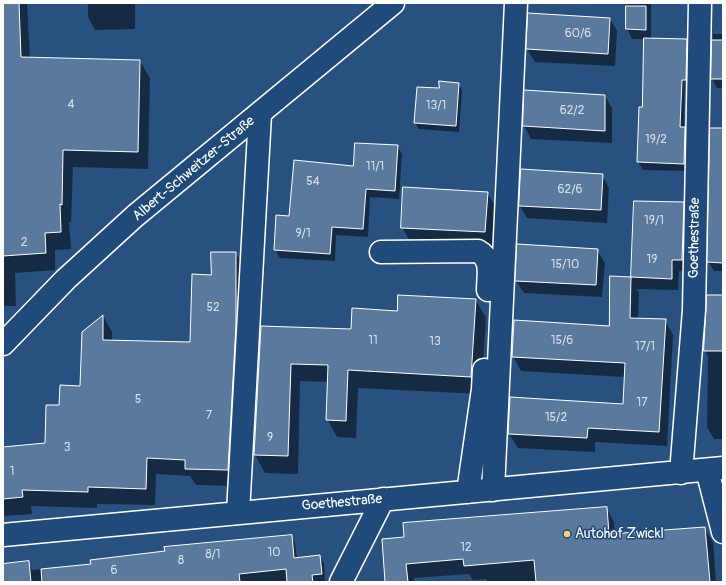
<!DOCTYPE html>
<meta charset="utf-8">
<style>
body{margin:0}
#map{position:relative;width:726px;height:585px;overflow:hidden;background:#28517f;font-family:Pangolin,sans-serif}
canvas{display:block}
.frame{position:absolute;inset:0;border:4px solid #fff;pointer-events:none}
</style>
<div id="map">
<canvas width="726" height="585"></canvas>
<div class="frame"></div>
</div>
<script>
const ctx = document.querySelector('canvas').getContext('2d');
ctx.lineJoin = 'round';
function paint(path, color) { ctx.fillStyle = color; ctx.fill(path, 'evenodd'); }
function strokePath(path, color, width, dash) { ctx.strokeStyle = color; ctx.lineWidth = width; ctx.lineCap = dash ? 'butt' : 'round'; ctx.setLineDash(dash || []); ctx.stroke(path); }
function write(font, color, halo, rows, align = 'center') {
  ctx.font = font + ' Pangolin,sans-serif'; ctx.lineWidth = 3; ctx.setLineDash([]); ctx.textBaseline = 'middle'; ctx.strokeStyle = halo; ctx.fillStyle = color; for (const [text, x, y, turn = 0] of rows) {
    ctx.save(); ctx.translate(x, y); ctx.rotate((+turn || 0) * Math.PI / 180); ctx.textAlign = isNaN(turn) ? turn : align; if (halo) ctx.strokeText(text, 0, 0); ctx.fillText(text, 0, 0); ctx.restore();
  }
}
const shadow = new Path2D(`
 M3,3h24l3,56 110,2 10,17 -2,91 -75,-2 -2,55h-2l2,27 -16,1v20l-40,3 1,33h-13z
 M88,3h47v26l-40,1 -7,-13z
 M627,3h24v36l34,9 -1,80 5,8 -1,35 -45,-1 -5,-8 5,-54 2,-69h-13l-5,-10z
 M529,14l81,5 7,12 -2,35 -80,-4 -8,-13z
 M713,34h10v54h-6l-5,-9z
 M458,84l4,6 -3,42 -40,-3 -4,-6 25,-34z
 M525,91l80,5 7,12v35l-81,-4 -7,-13z
 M723,129v142h-9l-6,-10z
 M397,146l5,8 -3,45 -29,-2 -2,40 -32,-2 -1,26 -55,-3 -5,-8 2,-34 13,1 64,-50z
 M602,175l7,13 -2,35 -80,-5 -7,-12z
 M487,193l11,18 -3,39 -83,-5 -10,-18z
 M635,202l48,1 7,11 -1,58 -10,-1 -1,19 -41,-1 2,4 -1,26 27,1 8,15 -6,111 -72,-4v10l-77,-4 -9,-14 115,-29 1,-28 -104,-6 -8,-15 97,-29 1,-50 21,2z
 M597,250l8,13 -3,34 -78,-4 -8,-12z
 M236,253l9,17 -8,216 -41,-1 -6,-9 -34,-2 -1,31 -58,-1v4l-66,-2 1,8 -29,2v-68l43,-4 14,-38 21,-19 2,-55 20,-16 9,16v9l79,2 21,-67z
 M723,296v143h-9l-7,-12 1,-70 -3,-7z
 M476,300l10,18 -5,76 -123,-6 -2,50 -19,-1 -10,-18 1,-37 -28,-1 -2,93 -33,-1 -10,-18 7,-128 90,3 46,-18z
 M606,508l8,14 1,13 89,-7 9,14 3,40h-229v-3l-14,1 -4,-6 -55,4v4h-28l19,-44z
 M291,536l4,7 2,15 22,-2 5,7 1,18 -322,1v-17l25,-3 4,8 60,-5z`);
const building = new Path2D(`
 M3,3h16l2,54 119,3 -2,92 -75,-2 -1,55 -2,-1 1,28 -16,1 1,20 -43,3z
 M626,6h20v24l-20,-1z
 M528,13l82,5 -2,36 -82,-5z
 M644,38l43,1 -1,41h-4l-2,47h5l-1,37 -47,-2 2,-55h3z
 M712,40h11v39h-12z
 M439,81l20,2 -3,43 -42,-3 3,-36 22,1z
 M524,90l81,5v36l-82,-5z
 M710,128h13v135l-16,-1z
 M355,143l43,2 -3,46 -29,-2 -3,40 -31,-2 -2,27 -56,-4 2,-35 13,1 5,-56 59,6z
 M521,169l82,5 -2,36 -82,-4z
 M403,187l85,5 -3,40 -84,-4z
 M634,201l50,1 -2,58h-10v19l-41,-2z
 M517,244l81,5 -2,36 -81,-4z
 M211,252h25v73l-8,145 -43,-1v-9l-38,-2 -1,31 -58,-2v5l-66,-2 1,7 -20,2v-52l42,-4 1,-38h13l1,-20 20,1 2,-54 21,-17v25l87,2 2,-68 19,1z
 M610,276l21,1 -1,41 36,1 -7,113 -71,-4 -1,10 -79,-4 2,-37 113,7 2,-41 -113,-6 2,-37 95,6z
 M398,295l78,4 -5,78 -123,-7 -2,51 -20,-1 2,-55 -37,-1 -3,92 -34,-1 7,-129 90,3 1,-21 45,3z
 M707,295h16v56h-19z
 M607,507l2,27 96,-7 5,55h-174l-2,-22 -70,6 -1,-7 -57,5 2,18h-23l-3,-43 22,-2 -1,-14z
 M292,535l2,23 26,-3 2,19 -10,1 1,7h-26l-1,-13 -47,5 1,8h-198l-1,-13 50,-5 -1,-4 75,-9 -1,-4z
 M29,561l2,21h-28v-18z`);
const minor = new Path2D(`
 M381,252l97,-1c15,8 10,25 10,39
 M3,344l63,-65 69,-63 258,-213
 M707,470l16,62
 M681,473l13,-163 6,-307
 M493,490l23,-487
 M468,492l15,-103 1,-19
 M238,513l22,-399
 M3,535l720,-67
 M341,582l42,-83`);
const markers = [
 [567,534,4,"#ffd166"]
];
const numberNames = [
 ["60/6",578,34],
 ["4",71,105],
 ["13/1",436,106],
 ["62/2",572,111],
 ["19/2",656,140],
 ["11/1",375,167],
 ["54",313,182],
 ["62/6",570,190],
 ["19/1",654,221],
 ["9/1",303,234],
 ["2",24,243],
 ["19",652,260],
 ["15/10",565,265],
 ["52",213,308],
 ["11",373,341],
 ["15/6",562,341],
 ["13",435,342],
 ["17/1",645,347],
 ["5",138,400],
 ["17",642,403],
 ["7",209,416],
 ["15/2",556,418],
 ["9",270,438],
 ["3",67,448],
 ["1",12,472],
 ["12",466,548],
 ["10",274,553],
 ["8/1",213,555],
 ["8",181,561],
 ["6",114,571]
];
const streetNames = [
 ["Albert-Schweitzer-Straße",194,169,-40],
 ["Goethestraße",695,238,-89],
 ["Goethestraße",342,503,-5]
];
const poiNames = [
 ["Autohof Zwickl",575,534]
];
paint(shadow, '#0007');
paint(building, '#5a7a9d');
strokePath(building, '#fff', 1);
strokePath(minor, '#fff', 25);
strokePath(minor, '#1f4a7a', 22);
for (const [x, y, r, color] of markers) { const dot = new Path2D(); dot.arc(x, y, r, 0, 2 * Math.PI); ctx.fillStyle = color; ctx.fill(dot); strokePath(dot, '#1f4a7a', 1.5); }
write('12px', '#d6dee6', null, numberNames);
write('14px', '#fff', '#1f4a7a', streetNames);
write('14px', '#fff', '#1f4a7a', poiNames, 'left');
</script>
